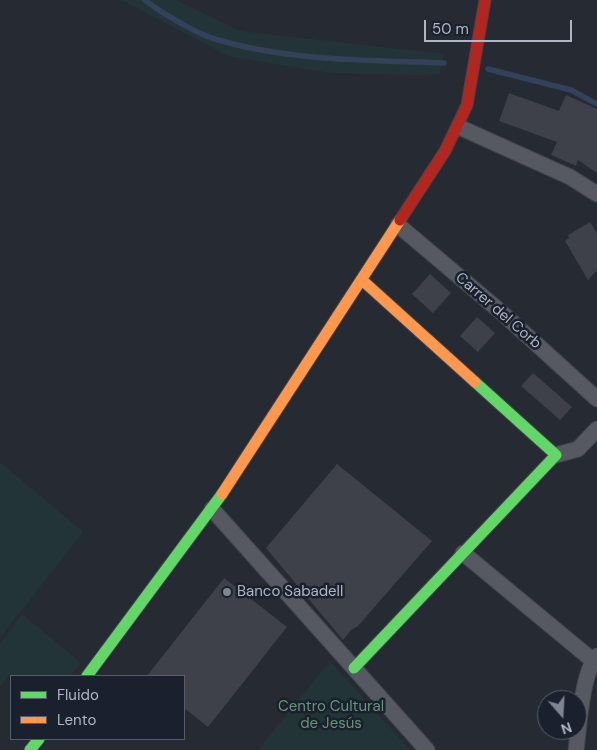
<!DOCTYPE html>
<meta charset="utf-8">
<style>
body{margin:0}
#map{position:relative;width:597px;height:750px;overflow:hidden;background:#262a33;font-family:"DM Sans",sans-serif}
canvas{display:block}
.legend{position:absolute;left:10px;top:675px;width:175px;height:65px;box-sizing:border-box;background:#1a202d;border:1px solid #565c6a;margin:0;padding:6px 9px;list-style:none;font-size:15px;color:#afb6c5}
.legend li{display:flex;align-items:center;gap:10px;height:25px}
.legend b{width:25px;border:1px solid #565c6a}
.north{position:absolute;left:537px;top:690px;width:50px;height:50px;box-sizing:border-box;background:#1a202d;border:1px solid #565c6a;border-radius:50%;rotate:161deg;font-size:14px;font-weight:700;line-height:20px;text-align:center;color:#afb6c5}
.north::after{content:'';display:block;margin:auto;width:18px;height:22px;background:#7f8592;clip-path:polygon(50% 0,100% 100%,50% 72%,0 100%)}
.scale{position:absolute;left:424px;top:20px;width:148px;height:22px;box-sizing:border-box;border:2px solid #afb6c5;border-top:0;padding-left:6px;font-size:15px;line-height:18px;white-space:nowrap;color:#afb6c5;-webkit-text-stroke:4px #1a202d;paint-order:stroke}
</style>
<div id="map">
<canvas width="597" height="750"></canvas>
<ul class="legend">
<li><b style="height:6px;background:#63d668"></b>Fluido</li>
<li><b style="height:6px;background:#ff974d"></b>Lento</li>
</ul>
<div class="north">N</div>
<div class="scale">50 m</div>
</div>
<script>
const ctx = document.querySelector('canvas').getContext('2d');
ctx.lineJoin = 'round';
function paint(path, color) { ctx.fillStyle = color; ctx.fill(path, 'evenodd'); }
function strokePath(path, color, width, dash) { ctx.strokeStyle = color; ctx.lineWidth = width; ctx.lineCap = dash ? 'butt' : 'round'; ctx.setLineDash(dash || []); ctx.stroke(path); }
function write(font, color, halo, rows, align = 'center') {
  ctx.font = font + ' "DM Sans",sans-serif'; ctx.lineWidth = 5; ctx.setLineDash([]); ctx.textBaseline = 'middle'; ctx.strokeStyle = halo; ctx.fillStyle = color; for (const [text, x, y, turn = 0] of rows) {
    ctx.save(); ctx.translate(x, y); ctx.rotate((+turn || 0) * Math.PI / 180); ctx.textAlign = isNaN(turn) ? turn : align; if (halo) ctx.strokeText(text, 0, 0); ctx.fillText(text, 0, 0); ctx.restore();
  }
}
const green = new Path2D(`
 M122,0h54l64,31 204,23 -4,20 -20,1 -89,-2 -103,-17z
 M0,462l83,70 -83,106z
 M22,614l59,49 -11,13 -60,-1 -10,12v-43z
 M330,661l80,89h-152z`);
const stream = new Path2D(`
 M145,0c15,12 52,34 70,39 73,22 153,21 229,24
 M488,69l83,21 26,14`);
const building = new Path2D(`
 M509,93l50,18 7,-16 31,14v64l-19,-13 -2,6 -25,-11 6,-13 -58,-21z
 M590,222l7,11v37l-9,10 -23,-39 4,-3 -1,-3z
 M430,274l21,19 -18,20 -21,-19z
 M477,317l18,16 -17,19 -18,-16z
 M533,373l39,34 -12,13 -39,-34z
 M337,464l95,77 -74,85 -7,4 -8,10 -77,-92z
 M224,578l63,49 -79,100 -24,-19v-32h-37z`);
const street = new Path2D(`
 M459,127l111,50 27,17
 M398,225l103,87 96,87
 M556,455l22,-6 19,-20
 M212,509l215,241
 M463,553l134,111
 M576,750c3,-23 6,-78 21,-94`);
const fast = new Path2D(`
 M354,668l202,-213 -81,-73
 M87,676l135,-182
 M30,750l9,-11`);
const slow = new Path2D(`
 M362,280l113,102
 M222,494l178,-274`);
const jam = new Path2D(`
 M400,220l45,-69 22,-46 18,-105`);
const markers = [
 [227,592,5,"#7f8592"]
];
const streetNames = [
 ["Carrer del Corb",498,311,41]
];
const poiNames = [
 ["Banco Sabadell",237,592]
];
const parkNames = [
 ["Centro Cultural",331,707],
 ["de Jesús",331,724]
];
paint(green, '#233438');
strokePath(stream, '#34415b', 5.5);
paint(building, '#3e4149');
strokePath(street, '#42454c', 17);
strokePath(fast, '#42454c', 13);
strokePath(slow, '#42454c', 13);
strokePath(jam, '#42454c', 13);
strokePath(street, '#565961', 15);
strokePath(fast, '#63d668', 11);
strokePath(slow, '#ff974d', 11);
strokePath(jam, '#b3261e', 11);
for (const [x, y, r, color] of markers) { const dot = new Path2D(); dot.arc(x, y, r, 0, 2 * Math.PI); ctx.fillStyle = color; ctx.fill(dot); strokePath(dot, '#1a202d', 2); }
write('15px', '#afb6c5', '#1a202d', streetNames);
write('15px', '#afb6c5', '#1a202d', poiNames, 'left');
write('15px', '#669675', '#1a202d', parkNames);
</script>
